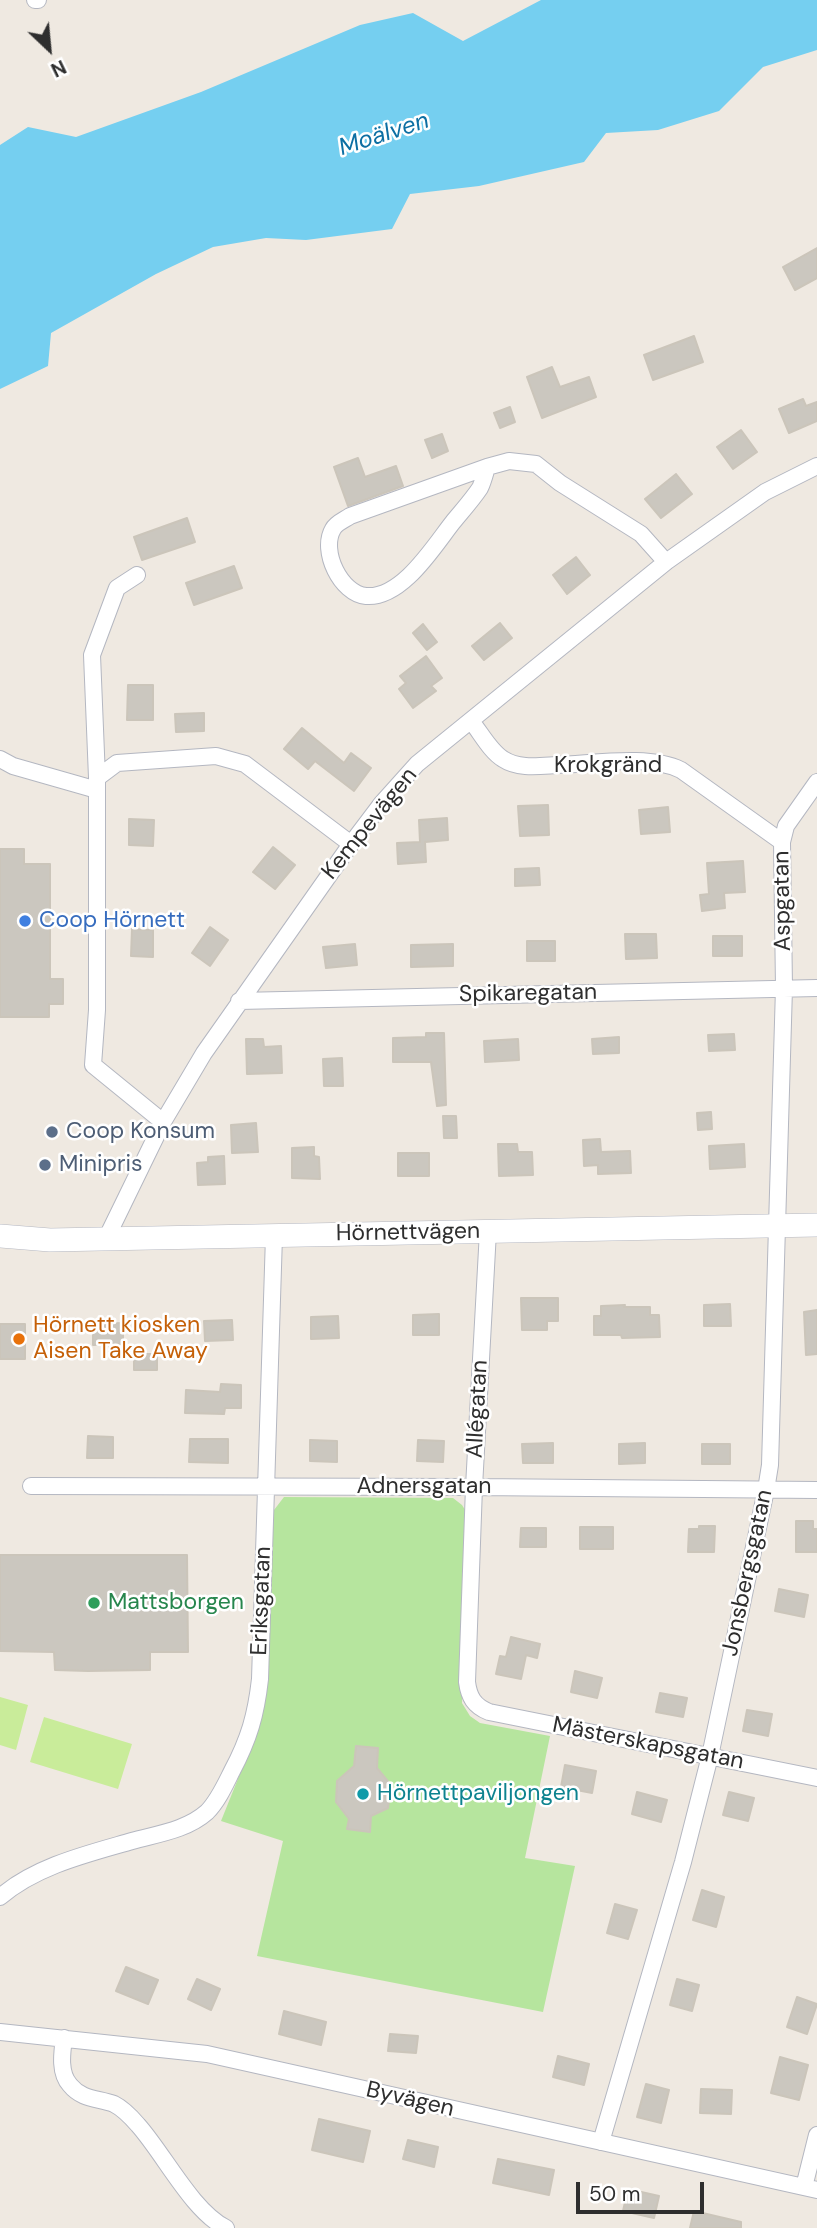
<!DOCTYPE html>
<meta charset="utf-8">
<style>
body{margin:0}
#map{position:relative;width:817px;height:2228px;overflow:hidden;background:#efe9e1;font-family:"DM Sans",sans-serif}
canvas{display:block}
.north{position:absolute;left:14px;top:14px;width:70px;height:70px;-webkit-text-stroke:5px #fff;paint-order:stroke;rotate:154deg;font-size:19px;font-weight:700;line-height:28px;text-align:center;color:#2e2e2e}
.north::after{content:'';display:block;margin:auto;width:24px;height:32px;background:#2e2e2e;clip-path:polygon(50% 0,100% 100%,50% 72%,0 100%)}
.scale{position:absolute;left:576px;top:2182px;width:128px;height:32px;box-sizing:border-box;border:4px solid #2e2e2e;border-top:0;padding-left:9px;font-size:21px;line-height:24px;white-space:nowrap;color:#2e2e2e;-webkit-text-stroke:5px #fff;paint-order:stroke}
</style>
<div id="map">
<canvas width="817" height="2228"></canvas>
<div class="north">N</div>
<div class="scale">50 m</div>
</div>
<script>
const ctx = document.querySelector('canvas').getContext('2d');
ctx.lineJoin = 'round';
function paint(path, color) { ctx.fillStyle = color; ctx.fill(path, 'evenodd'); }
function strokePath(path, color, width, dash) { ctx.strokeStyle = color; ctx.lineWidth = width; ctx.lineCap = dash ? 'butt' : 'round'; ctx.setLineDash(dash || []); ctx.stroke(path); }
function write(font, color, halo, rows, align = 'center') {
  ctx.font = font + ' "DM Sans",sans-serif'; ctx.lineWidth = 5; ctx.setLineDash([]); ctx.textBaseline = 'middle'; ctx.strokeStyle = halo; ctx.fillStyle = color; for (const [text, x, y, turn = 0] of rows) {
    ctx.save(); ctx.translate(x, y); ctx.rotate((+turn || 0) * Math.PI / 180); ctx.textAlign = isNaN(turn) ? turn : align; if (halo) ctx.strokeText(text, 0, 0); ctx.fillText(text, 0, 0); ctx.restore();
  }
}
const green = new Path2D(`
 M284,1497l169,1 9,7 5,8 -5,190 8,13 10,7 70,13 -25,122 50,8 -32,146 -286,-56 26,-115 -62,-20 37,-92 6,-41 10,-178z`);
const pitch = new Path2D(`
 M0,1697l28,8 -12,45 -16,-5z
 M44,1717l88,27 -14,45 -88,-27z`);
const water = new Path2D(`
 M541,0h276v50l-54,17 -44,44 -61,19 -52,3 -22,29 -105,24 -69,8 -18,35 -86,11 -40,-2 -53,9 -57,27 -105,59 -3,33 -48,23v-244l28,-18 48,10 125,-45 159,-67 53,-12 50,28z`);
const building = new Path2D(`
 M817,248v30l-22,12 -12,-23z
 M694,336l9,26 -50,18 -9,-25z
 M552,367l8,20 29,-10 7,20 -54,21 -15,-41z
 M803,399l3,7 11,-4v19l-28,12 -10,-24z
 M510,407l5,15 -15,6 -6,-15z
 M741,430l16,22 -24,17 -16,-22z
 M442,434l6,17 -16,7 -7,-18z
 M358,458l7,19 31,-11 7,20 -55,20 -14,-39z
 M676,474l16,20 -31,24 -16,-19z
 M187,518l8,24 -53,18 -8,-23z
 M576,557l14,18 -23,19 -14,-19z
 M234,566l8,22 -48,17 -8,-22z
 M500,623l12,15 -28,22 -12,-14z
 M423,624l14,18 -10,8 -14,-17z
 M426,656l16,22 -11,8 5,5 -23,17 -14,-19 7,-6 -6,-7z
 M128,685h25v35h-26z
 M204,713v18l-28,1 -1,-18z
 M302,728l42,35 7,-10 20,15 -17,23 -39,-30 -7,8 -24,-20z
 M548,805l1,30 -29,1 -2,-30z
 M668,807l2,25 -29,2 -2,-24z
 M447,818l1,22 -23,2 1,20 -28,2 -1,-21 23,-1 -1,-22z
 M129,819l25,1 -1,26 -24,-1z
 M273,847l22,18 -20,24 -22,-17z
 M0,849h24v15h26v115h13v25h-14v13h-49z
 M743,861l2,31 -21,1 1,15 -23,3 -2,-16 9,-1 -2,-31z
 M539,868l1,17 -25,1v-17z
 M210,927l18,13 -18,26 -18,-13z
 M132,929l21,1v27l-22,-1z
 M625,934h31l1,24 -31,1z
 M713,936h29v20h-29z
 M527,941h28v20h-28z
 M355,944l2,21 -31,3 -3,-21z
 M453,944v22l-42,1v-22z
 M426,1033h18l2,72 -9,1 -6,-44h-38v-24l33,-1z
 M734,1034l1,16 -26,1 -1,-16z
 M619,1037v16l-26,1 -1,-15z
 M246,1039h17l1,8 17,-1 1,27 -35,1z
 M518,1039l1,21 -34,2 -1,-21z
 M342,1058l1,28h-19l-1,-27z
 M711,1112l1,17 -14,1 -1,-17z
 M443,1116h13l1,22h-13z
 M256,1123l2,29 -26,1 -1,-28z
 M600,1139l1,13 29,-1 1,22 -33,1v-9l-14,1 -1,-26z
 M498,1144h19l1,8h14l1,23 -34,1z
 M744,1144l1,23 -35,2 -1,-23z
 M314,1147v9l5,1 1,22 -28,-1v-30z
 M398,1153h31v23h-31z
 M224,1156l1,28 -27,1 -1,-22 11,-1v-5z
 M521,1298h37v23h-11v9h-25z
 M730,1304l1,22h-27v-21z
 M625,1305l-1,2h26v8h9l1,22 -38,1 -1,-3h-27v-19h7v-10z
 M817,1310v44l-11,1 -2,-43z
 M439,1314v21h-26v-20z
 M338,1316l1,22 -28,1v-22z
 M232,1320l1,20 -28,1 -1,-20z
 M123,1323v21l-30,1v-21z
 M0,1324h25v35h-25z
 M134,1354h23v16h-23z
 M221,1384l20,1v23h-16l-1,6 -39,-1 1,-23 34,2z
 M88,1436l25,1v21h-26z
 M190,1439h38v24l-39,-1z
 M310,1440l27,1v21l-27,-1z
 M418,1440l26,1 -1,21 -26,-1z
 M553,1443v20h-30l-1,-19z
 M645,1443v20l-26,1v-20z
 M702,1444h28v20h-28z
 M796,1521h17v8h4v23h-21z
 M699,1526h16l-1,26h-26l1,-23h10z
 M580,1527h33v22h-33z
 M521,1528h25v19h-26z
 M0,1555h187l1,97h-38v18l-62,1 -33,-1 -1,-18 -54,-1z
 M779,1589l29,6 -4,22 -29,-6z
 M511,1637l29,7 -3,14 -11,-3 -5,24 -25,-5 4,-18 6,1z
 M575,1671l27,7 -5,20 -26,-6z
 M660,1693l27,5 -4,19 -27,-5z
 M747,1710l25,4 -4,22 -25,-5z
 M356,1746l22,2 -1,20 14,17 -3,23 -17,8 -1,16 -23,-3 2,-10 -13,-17 1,-21 17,-15z
 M565,1765l31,6 -4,22 -31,-6z
 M637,1792l30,8 -6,22 -29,-8z
 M729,1792l25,6 -6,23 -25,-6z
 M702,1890l22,7 -8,30 -23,-7z
 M615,1904l22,6 -9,29 -21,-6z
 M126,1967l32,13 -10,24 -32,-13z
 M197,1979l23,10 -9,21 -23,-11z
 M677,1979l22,6 -7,26 -22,-6z
 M797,1997l20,7 -10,30 -20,-7z
 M284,2011l42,11 -5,23 -42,-11z
 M390,2034l28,2 -2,17 -28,-2z
 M558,2056l31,8 -5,21 -31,-8z
 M780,2057l28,8 -9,35 -28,-7z
 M646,2084l23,6 -8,33 -24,-6z
 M701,2089l31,1 -1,24 -31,-1z
 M319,2119l51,12 -7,31 -51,-12z
 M408,2140l30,7 -4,20 -31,-8z
 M498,2159l56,11 -5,25 -56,-12z
 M628,2189l31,7 -5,22 -31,-7z
 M694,2211l47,11v6h-51z`);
const street = new Path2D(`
 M35,0h3
 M487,467c-2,7 -4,15 -7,21 -8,12 -18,23 -27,34 -19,24 -51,77 -87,74 -25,-2 -46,-45 -33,-67 3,-6 11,-9 17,-13l137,-49 22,-6 27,3 24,19 81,51 25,28
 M137,575l-20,13 -25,67 5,123v232l-4,55 70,57
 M471,721c10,12 19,30 32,38 15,10 36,7 53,6 37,-1 92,-11 125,5l101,72
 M0,759l13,7 84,24
 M97,778l20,-15 99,-7 29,8 106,80
 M239,1001l578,-13
 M488,1231l-14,256 -7,195c2,15 7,24 22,30l328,66
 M106,1239l57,-117 41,-69 147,-209 31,-41 35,-39 249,-202 99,-70 52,-26
 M31,1486l443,1 343,3
 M0,1897c36,-31 87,-43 132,-56 25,-7 55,-11 75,-29 11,-11 18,-27 25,-41 17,-32 24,-56 28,-92l14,-443
 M0,2032l207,22 610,136
 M64,2038c-2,15 -5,35 6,47 12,15 28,13 44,19 8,4 18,14 24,21 26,29 54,86 88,103
 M601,2142l82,-280 27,-106 56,-266 4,-25 14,-477 -2,-146 4,-16 31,-44
 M804,2187l13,-52`);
const secondary = new Path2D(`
 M0,1236l50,4 767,-15`);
const markers = [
 [25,921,7,"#3f7fe0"],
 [52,1132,7,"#5c6f8a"],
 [45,1165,7,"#5c6f8a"],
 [19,1339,7,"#e8710a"],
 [94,1603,7,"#2e9e5b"],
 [363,1794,7,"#0f9aa8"]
];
const streetNames = [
 ["Krokgränd",608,766],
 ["Kempevägen",370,824,-51],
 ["Aspgatan",783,901,-91],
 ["Spikaregatan",528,994,-1],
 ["Hörnettvägen",408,1233,-1],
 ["Allégatan",478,1409,-87],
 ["Adnersgatan",424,1487],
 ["Jonsbergsgatan",748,1573,-78],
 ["Eriksgatan",262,1601,-88],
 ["Mästerskapsgatan",648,1744,11],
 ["Byvägen",410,2100,13]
];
const shopNames = [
 ["Coop Hörnett",39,921]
];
const serviceNames = [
 ["Coop Konsum",66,1132],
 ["Minipris",59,1165]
];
const foodNames = [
 ["Hörnett kiosken",33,1326],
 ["Aisen Take Away",33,1352]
];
const leisureNames = [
 ["Mattsborgen",108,1603]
];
const cultureNames = [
 ["Hörnettpaviljongen",377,1794]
];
const waterNames = [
 ["Moälven",384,135,-18]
];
paint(green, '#b6e59e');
paint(pitch, '#c9ec9a');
paint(water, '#75cff0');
paint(building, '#cbc7bf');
strokePath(building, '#cbc5ba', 2);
strokePath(street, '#b4b7c1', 18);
strokePath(secondary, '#b4b7c1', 24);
strokePath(street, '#fff', 16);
strokePath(secondary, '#fff', 23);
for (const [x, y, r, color] of markers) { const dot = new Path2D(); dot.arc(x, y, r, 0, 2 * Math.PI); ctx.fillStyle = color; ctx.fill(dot); strokePath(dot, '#fff', 2.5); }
write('23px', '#2e2e2e', '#fff', streetNames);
write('23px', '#366cbe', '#fff', shopNames, 'left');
write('23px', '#4e5e75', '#fff', serviceNames, 'left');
write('23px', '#c56008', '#fff', foodNames, 'left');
write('23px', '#27864d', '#fff', leisureNames, 'left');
write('23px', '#0d838f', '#fff', cultureNames, 'left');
write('italic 24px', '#0d6fa3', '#fff', waterNames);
</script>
